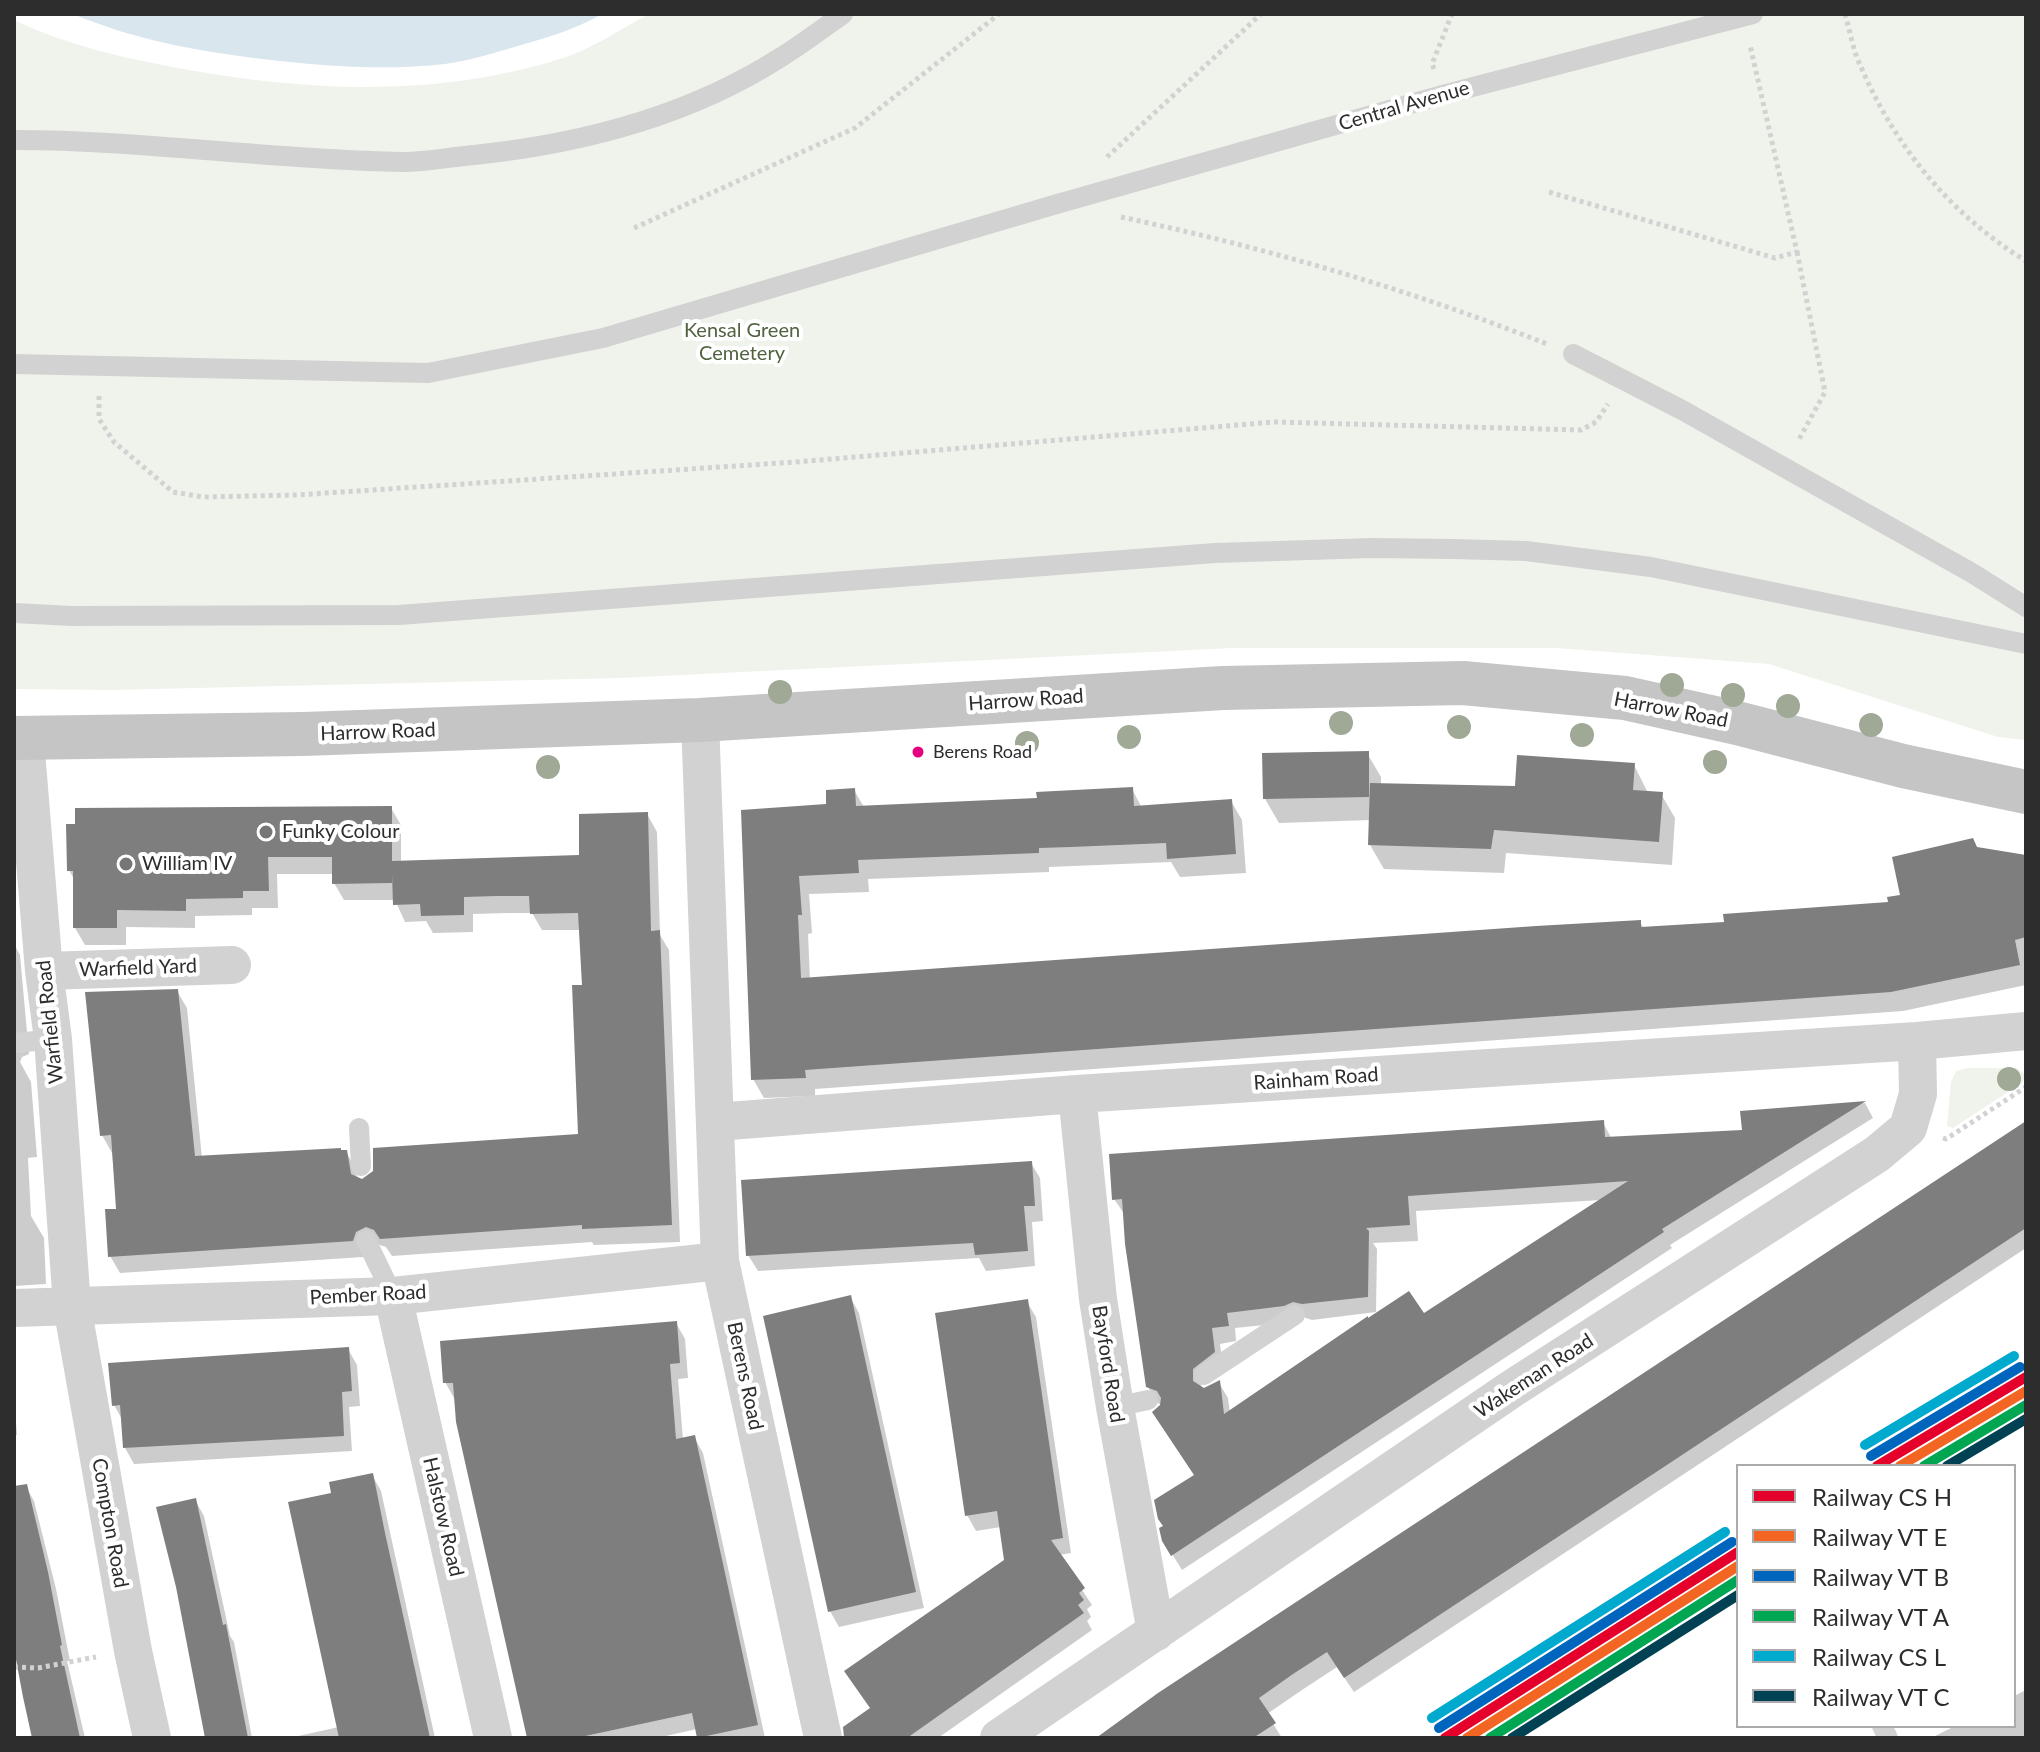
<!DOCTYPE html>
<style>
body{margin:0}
#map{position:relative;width:2040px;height:1752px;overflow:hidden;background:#fff;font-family:Lato,sans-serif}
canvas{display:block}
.frame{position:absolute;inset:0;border:16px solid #2d2d2d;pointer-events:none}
.legend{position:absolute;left:1736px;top:1464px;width:280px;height:264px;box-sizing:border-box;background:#fff;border:2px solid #ababab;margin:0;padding:10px 14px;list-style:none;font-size:24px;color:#2d2d2d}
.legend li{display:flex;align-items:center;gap:16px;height:40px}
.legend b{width:40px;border:2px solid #ababab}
</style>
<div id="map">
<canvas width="2040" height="1752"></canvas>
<div class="frame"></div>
<ul class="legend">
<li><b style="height:10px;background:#e4002b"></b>Railway CS H</li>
<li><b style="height:10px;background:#f26522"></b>Railway VT E</li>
<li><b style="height:10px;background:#0065bd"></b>Railway VT B</li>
<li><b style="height:10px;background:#00a651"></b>Railway VT A</li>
<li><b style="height:10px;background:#00a9ce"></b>Railway CS L</li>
<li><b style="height:10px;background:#004153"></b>Railway VT C</li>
</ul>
</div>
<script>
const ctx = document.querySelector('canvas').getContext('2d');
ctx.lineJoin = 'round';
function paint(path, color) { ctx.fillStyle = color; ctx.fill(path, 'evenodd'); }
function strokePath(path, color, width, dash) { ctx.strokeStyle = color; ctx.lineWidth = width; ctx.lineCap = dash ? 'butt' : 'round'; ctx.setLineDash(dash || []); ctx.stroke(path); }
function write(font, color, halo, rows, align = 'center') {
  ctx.font = font + ' Lato,sans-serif'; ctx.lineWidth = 8; ctx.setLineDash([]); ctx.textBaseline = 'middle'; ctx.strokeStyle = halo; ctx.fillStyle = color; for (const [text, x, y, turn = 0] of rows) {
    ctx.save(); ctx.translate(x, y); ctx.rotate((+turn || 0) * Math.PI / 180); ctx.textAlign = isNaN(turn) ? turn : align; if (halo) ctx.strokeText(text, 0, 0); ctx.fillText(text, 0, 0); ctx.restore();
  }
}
const green = new Path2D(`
 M649,14h1377v726l-28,-3 -229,-73 -213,-16h-324l-612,30 -509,12 -97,-1v-669c57,27 114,39 175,50 124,22 252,27 374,-12 29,-9 59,-30 86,-44z
 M1968,1068h48l10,7 -4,8 -69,45 -6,-2 4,-44 5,-11z`);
const water = new Path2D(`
 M73,14h529c-22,13 -49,22 -74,29 -27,8 -55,17 -83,21 -61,7 -122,2 -183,-5 -66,-8 -127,-19 -189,-45z`);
const shadow = new Path2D(`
 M1367,753l14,24v8l136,3 117,-23 14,28 13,1 14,24 -3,47 -166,-12 -2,20 -120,-4 -14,-24 1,-25 -92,3 -14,-24z
 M1132,789l10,19 89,-7 11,19 4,53 -66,4 -9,-15 -122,5v5l-181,7 1,13 -60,2 3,39 -4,1 2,46 830,-58 4,7 82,-5 165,-20 86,-54 49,7v128l-123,26 -1088,78v7l-51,2 -11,-19 -10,-267 85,-6 26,-16 10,17 175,-7z
 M391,808l10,17v38l181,-6 65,-43 10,18 3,103 9,15 11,292 -86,3 -2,-3 -200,14 -6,-9 -9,-3 -12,6 -2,7 -243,16 -10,-17 8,-45 -6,-58 -10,-18 75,-144 10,17 15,150 144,-6 10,17 1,10 6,2 217,-45 4,-149 -3,-57h-39l-10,-17h-24l-35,1v18l-40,1 -7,-12 -21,1 -10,-22h-51l-10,-17v-9h-57l1,34h-26v7l-57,1v12l-69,-1v18h-41l-10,-17v-47l-6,-11z
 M14,944l6,11 9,99 -7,3 -2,5 11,20 6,75 -9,1 3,58 13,22 2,46 -32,2z
 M1865,1103l8,15 -203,127 2,3 -490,322 -18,-29 31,-65 -32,-71 -6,-2 -9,-16 -23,-172 -11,-16 489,-76 9,16 132,-8 -1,-19zM1602,1200l-179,116 -193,97 -2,-15 -9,-15 -15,7 -3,-2v-3l22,-17 -3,-24 16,-3 -1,-13 59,-6 9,-5 9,3 64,-8 1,-63 -4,-6 45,-2 -2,-30z
 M2026,1122v126l-672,444 -17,-25 -35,23 -35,24 15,24h-184z
 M1031,1163l9,15 3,43 -11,1 3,44 -49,5 -7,-13 -221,13 -10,-16z
 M850,1297l9,16 65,295 -85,19 -9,-16z
 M1027,1302l9,15 35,236 -12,2 33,50 -5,4 4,8 -4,4 5,9 -154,108h-92l160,-177 -5,-34 -25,4 -9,-16z
 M676,1323l9,16 3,39 -10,1 5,60 11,-2 9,16 62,285h-66l-2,-9 -40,9h-128l-75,-340 -9,-16z
 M348,1349l9,16 3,41 -11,1 3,44 -218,13 -9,-16 -2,-27 -9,-16z
 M14,1397l3,38h-3z
 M372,1475l9,16 54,247h-146l50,-11 -5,-233z
 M25,1485l9,16 22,88 14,72h-3l18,77h-50l-21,-98v-152z
 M195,1500l9,16 26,120 4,6 18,96h-45z
 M2026,1690v48h-95l24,-12h59v-30z`);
const building = new Path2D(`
 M1369,751v46l-106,2 -1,-46z
 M1517,755l118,8 -2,27 30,2 -4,50 -165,-12 -3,19 -123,-4 2,-62 145,3z
 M1133,787l1,19 98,-7 4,55 -69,5 -1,-16 -95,4 -32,1v5l-181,7 1,13 -60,3 3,39h-4l3,63 735,-52 105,-6v7l83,-5 -1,-8 165,-12 -1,-5 13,-2 -8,-38 81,-19 4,9 49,8v82l-11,3 5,25 -129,27 -1086,78 1,8 -55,2 -10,-270 85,-6v-14l29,-2 1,18 181,-8 -1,-6z
 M392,806v55l187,-6v-41l69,-2 3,119 9,-1 12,295 -90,4v-4l-202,14 -6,-9 -8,-3 -10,5 -3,9 -245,16 -3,-48h11l-5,-74 -11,1 -15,-144 93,-3 17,167 146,-8v2h6l4,24 11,5 11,-8v-23l205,-14 -6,-149h10l-4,-72 -48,1 -1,-18h-32l-33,1v18l-43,1 -1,-12 -27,1 -1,-31v9l-60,1v-27h-64l1,34h-26v7l-57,1v12l-69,-1v18h-44v-57h-6l-1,-47h9v-16z
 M1866,1101l-204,128 2,3 -493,324 -9,-15 -3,-13 4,-2 -5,-7 -4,-19 40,-25 -42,-63 8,-7 1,-7 -4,-7 -11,-4 -21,-143 -3,-45 -10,1 -3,-46 495,-34 1,17 137,-7 -2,-19zM1628,1181l-204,132 -15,-22 -41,27v-2l-144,98 -4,-34 -16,8 -11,-7v-12l22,-17 -3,-24 17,-2 -2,-13 57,-7 9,-4 9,2 66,-7 1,-66 -3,-3 44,-3 -2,-29z
 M2026,1121v107l-682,450 -17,-26 -34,22 -34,24 17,25 -23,15h-157l62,-45z
 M1032,1161l3,45h-11l4,45 -53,4 -2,-12 -227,13 -5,-76z
 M851,1295l65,297 -88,20 -65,-296z
 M1028,1299l35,239 -12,2 34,48 -6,5 5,7 -6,5 6,8 -177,125h-63l-1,-11 27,-19 -26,-37 160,-111 -7,-49 -32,5 -30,-203z
 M677,1321l3,42 -10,1 6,75 19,-4 63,290 -61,13 -5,-25 -116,25h-49l-71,-316 -3,-39h-10l-3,-42z
 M349,1347l3,44 -10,1 2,44 -221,12 -3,-43 -8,1 -4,-43z
 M373,1473l12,60 45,205h-91l-51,-236 43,-9 -2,-11z
 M27,1484l21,88 14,73 -2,1 20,92h-48l-9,-41 -9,-48v-163z
 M196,1498l27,127 3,-1 22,114h-43l-29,-151 -20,-80z`);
const path = new Path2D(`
 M1845,14c5,17 8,37 16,53 35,81 90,148 165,194
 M1434,69l-2,-5 20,-50
 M1107,157l154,-143
 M1549,192l226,66 22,-6 -47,-207
 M1121,217c146,31 287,72 426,127
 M634,228l221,-100 144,-114
 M1797,252l28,140 -27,49
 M99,396v23l15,23 59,50 30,5 93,-2 500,-33 478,-40 307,8 15,-8 12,-18
 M1943,1138l3,1 80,-52
 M14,1667l24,1 58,-11`);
const service = new Path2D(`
 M14,140c130,0 258,20 388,22 24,0 48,-5 72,-7 106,-11 214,-39 304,-96 23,-14 44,-30 65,-45
 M1573,354l109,56 290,163 54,34
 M14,364l414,9 175,-35 454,-134 385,-109 311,-81
 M14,613l58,3 327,-1 816,-62 157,-5 81,1 73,2 125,16 375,77
 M17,1043l36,-4
 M359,1128l2,38
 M366,1240l27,56
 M1204,1375l91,-60
 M1115,1407l33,-7
 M1882,1726l6,12`);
const minor = new Path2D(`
 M700,720l20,541 103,477
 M25,739l19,232 9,68 19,267 61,345 19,87
 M44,971l188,-6
 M1077,1094l21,205 17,108 41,225
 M716,1122l361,-28 840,-53 109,-10
 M393,1296l100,442
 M14,1308l379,-12 327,-35
 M999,1738l514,-350 364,-234 31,-26 10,-34 -1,-53`);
const primary = new Path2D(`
 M14,738l289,-4 397,-14 523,-32 240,-5 162,15 112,25 166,43 123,26`);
const rail1 = new Path2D(`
 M1877,1466l149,-89
 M1445,1738l293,-186`);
const rail2 = new Path2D(`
 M1900,1466l126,-75
 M1467,1738l271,-172`);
const rail3 = new Path2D(`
 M1871,1456l149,-89
 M1439,1728l293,-186`);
const rail4 = new Path2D(`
 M1924,1466l102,-61
 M1490,1738l248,-158`);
const rail5 = new Path2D(`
 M1865,1445l149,-89
 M1432,1718l293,-186`);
const rail6 = new Path2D(`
 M1947,1466l79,-47
 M1512,1738l226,-143`);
const trees = [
 [1672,685],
 [780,692],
 [1733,695],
 [1788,706],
 [1341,723],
 [1871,725],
 [1459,727],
 [1582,735],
 [1129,737],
 [1027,743],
 [1715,762],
 [548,767],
 [2009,1079]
];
const markers = [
 [918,752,7,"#e5007d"],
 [266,832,8,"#767676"],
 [126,864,8,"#767676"]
];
const busNames = [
 ["Berens Road",933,752]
];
const streetNames = [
 ["Central Avenue",1404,106,-16],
 ["Harrow Road",1026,700,-4],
 ["Harrow Road",1671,710,11],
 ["Harrow Road",378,732,-2],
 ["Warfield Yard",138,968,-2],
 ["Warfield Road",50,1022,-96],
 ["Rainham Road",1316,1079,-4],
 ["Pember Road",368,1295,-3],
 ["Bayford Road",1108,1364,81],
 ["Berens Road",745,1376,78],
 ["Wakeman Road",1534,1376,-33],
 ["Halstow Road",443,1517,77],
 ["Compton Road",110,1523,80]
];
const parkNames = [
 ["Kensal Green",742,331],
 ["Cemetery",742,354]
];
const poiNames = [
 ["Funky Colour",282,832],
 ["William IV",142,864]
];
paint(green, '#f0f3ec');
paint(water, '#dae6ee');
paint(shadow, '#0003');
paint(building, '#7e7e7e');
strokePath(path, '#d2d2d2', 5, [4, 4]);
strokePath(service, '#d2d2d2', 20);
strokePath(minor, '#d2d2d2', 38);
strokePath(primary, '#c5c5c5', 44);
strokePath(rail1, '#e4002b', 10);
strokePath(rail2, '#f26522', 10);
strokePath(rail3, '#0065bd', 10);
strokePath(rail4, '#00a651', 10);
strokePath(rail5, '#00a9ce', 10);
strokePath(rail6, '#004153', 10);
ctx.fillStyle = '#9fa996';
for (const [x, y] of trees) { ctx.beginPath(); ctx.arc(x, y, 12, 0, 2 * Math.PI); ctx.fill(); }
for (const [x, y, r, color] of markers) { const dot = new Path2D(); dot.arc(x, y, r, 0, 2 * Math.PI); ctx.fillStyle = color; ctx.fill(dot); strokePath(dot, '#fff', 3); }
write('18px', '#2d2d2d', '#fff', busNames, 'left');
write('20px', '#2d2d2d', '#fff', streetNames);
write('20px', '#516340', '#fff', parkNames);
write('20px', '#2d2d2d', '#fff', poiNames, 'left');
</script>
